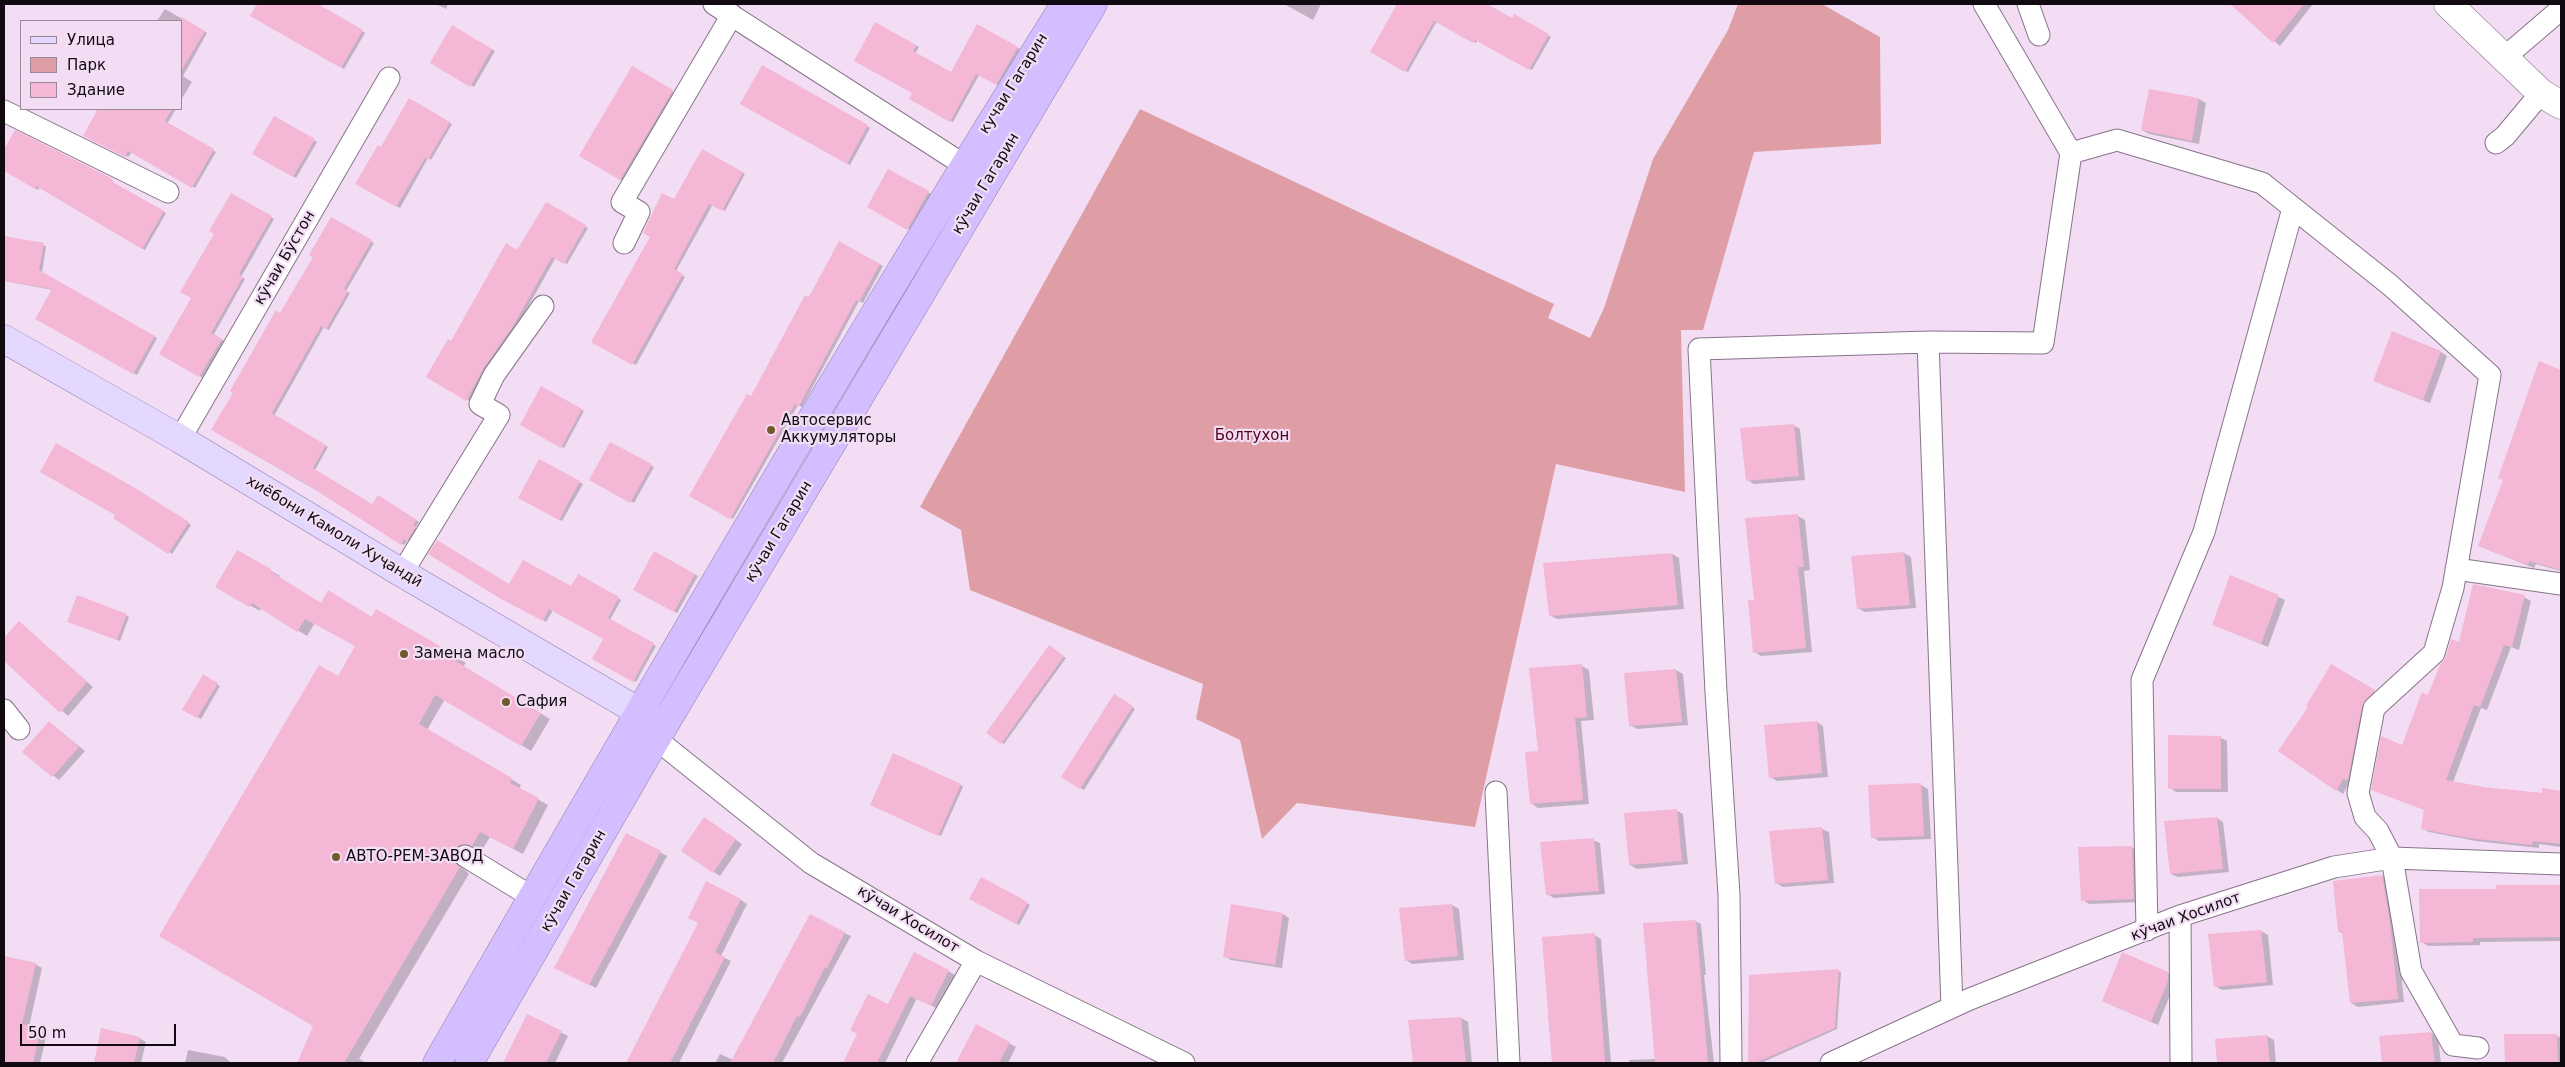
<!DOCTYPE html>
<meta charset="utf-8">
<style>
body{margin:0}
#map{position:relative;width:2565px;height:1067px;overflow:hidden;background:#f2ddf4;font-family:"DejaVu Sans",sans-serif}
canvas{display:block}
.frame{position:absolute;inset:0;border:5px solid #110a11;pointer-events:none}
.legend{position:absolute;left:20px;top:20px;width:162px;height:90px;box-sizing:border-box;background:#f2ddf4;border:1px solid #988999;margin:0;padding:6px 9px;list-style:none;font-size:15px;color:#110a11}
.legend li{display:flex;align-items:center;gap:10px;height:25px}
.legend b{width:25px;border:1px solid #988999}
.scale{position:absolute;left:20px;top:1024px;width:156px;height:22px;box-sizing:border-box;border:2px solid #110a11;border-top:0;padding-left:6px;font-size:15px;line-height:18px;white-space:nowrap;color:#110a11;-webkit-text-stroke:4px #f2ddf4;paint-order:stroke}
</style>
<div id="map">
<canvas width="2565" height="1067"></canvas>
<div class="frame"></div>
<ul class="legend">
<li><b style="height:6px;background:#e5d8ff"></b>Улица</li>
<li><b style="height:14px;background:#df9ea6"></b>Парк</li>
<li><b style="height:14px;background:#f4b7d5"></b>Здание</li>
</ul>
<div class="scale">50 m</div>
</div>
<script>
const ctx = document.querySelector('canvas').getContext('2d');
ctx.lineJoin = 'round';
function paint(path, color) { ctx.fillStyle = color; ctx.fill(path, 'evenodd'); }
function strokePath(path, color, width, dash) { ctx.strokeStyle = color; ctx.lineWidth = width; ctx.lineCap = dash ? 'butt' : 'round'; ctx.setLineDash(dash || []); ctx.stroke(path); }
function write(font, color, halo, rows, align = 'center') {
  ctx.font = font + ' "DejaVu Sans",sans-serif'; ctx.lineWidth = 4.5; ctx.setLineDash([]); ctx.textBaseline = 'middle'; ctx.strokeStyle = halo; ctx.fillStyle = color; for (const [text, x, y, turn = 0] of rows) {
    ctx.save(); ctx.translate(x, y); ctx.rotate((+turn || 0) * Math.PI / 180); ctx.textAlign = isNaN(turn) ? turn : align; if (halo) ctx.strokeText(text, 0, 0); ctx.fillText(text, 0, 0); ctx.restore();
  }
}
const green = new Path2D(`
 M1738,4h84l58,33 1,107 -127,8 -51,178h-22l4,162 -129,-28 -81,363 -178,-24 -35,36 -22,-99 -44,-21 7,-35 -233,-94 -9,-60 -41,-23 220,-398 414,195 -6,14 42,20 14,-30 49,-149 75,-129z`);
const shadow = new Path2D(`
 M258,4h57l50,29 -21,36 -93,-54z
 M436,4h12l-2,5z
 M1284,4h37l-8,16z
 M1399,4h86l28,16 2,-4 36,21 -19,33 -54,-30 -2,3 -39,-22 -29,51 -36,-20z
 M2233,4h80l-33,42z
 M165,9l42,24 -24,43 9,6 -11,18v-79h-24z
 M876,24l43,23 -4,7 36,20 26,-48 43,23 -20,37 -21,-11 -26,47 -43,-23 4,-6z
 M452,27l43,24 -21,36 -43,-24z
 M762,67l108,61 -20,37 -108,-61z
 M633,68l42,25 -52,88 -42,-25z
 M2150,91l49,8 7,4 -7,41 -50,-10 -7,-4z
 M409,100l43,24 -21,36 -3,-2 -28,50 -43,-25 24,-34z
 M94,109h82l-9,15 49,28 -21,36 -63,-36 -4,5 -44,-22 14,-24z
 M274,117l43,25 -21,36 -42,-25z
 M15,132l97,48 2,4 52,29 -21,37 -105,-63 -2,3 -34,-20v-18z
 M702,151l43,23 -20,37 -12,-7 -37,67 9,6 -49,88 -43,-23z
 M888,170l43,24 -20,36 -43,-23z
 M232,194l42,25 -33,58 4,2 -31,55 10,7 -21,37 -42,-25 32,-56z
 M546,203l42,25 -21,36 -11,-7 -40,71 -30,43 -16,30 -43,-24 91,-125z
 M332,219l42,24 -28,48 4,2 -21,37 -5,-3 -50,89 54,31 -13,23 58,35 6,-9 40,26 -4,6 3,1 -7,12 -3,-1 -4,5 -64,-41 -128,-74 102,-173z
 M4,238l42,8 -4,27 115,65 -20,37 -101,-57 17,-28 -49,-9z
 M840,243l43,23 -20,37 -4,-2 -57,106 -4,-2 -65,114 -43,-23 61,-98z
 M2441,352l6,4 -17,47 -49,-19z
 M2539,363l22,9v107l-12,34 12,3v55l-25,-7 -2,4 -48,-19 18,-69z
 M541,388l43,23 -20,37 -43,-24z
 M1793,425l7,4 5,51 -51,4 -7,-4z
 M611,443l43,24 -20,36 -43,-23z
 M540,461l43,23 -21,37 -43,-24z
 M139,491l52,34 -19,29 -57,-36z
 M1798,516l7,4 5,50 -6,1 8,81 -51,4 -6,-4v-51z
 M237,551l43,25 -1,2 43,27 51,13 4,-7 89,52 -3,4 87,52 -19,32 -86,-52 -18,31 94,55 -2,4 29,16 -25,49 -33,-17 -8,13 -7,-2 -12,7v13l6,6 -110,185 8,4h-69l17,-37 24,-348 18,-32 -42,-23 -8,13 -46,-28 -1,3 -43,-24z
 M430,553l80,33 62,2 6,-12 43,24 -11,20 46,26 -20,36 -43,-23 12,-21 -52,-28 -7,12z
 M655,553l43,23 -21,37 -43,-24z
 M1904,553l7,4 5,51 -51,4 -7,-4z
 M1672,554l7,4 5,51 -127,10 -7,-4z
 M2231,576l54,24 -17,47 -55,-23z
 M2524,597l7,4 -12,49 -8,-3 -24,63 -6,-2 -28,74 31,7 59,5v-4l18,2v55l-22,-3v4l-63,-7 -47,-9 -7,-4 3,-18 -22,-64 57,-102z
 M126,615l3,2 -9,24 -48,-18z
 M19,622l74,65 -25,29 -64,-56v-20z
 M1049,647l17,11 -62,86 -17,-11z
 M1582,666l7,4 5,50 -13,1 8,83 -51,4 -6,-4 7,-52z
 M2331,666l49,29 -30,87 -7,12 -6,-4 -27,-83z
 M1676,670l7,4 5,51 -51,4 -7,-4z
 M203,676l17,10 -19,33 -17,-10z
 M1114,696l21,13 -51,81 -21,-13z
 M1817,722l6,4 5,51 -51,4 -7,-4z
 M50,723l35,28 -26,29 -35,-28z
 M2221,738l6,3 1,51h-52l-6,-4z
 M961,785l2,2 -22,49 -67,-30z
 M1921,785l7,4 3,50 -52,2 -6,-4z
 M1676,810l7,4 5,50 -51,5 -7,-4z
 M2217,818l6,4 6,50 -51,5 -7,-3z
 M711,823l31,21 -22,32 -6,-4z
 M1822,829l7,3 5,51 -51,4 -7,-4z
 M627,835l40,21 -71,132 -34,-17z
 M1593,840l7,3 5,51 -51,4 -7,-4z
 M2131,847l7,4 2,51 -51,2 -6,-4z
 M2382,876l7,4 8,48 7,74 -46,5 -7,-4 -8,-69 -4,-3z
 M982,878l48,27 -11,20 -48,-26z
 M2497,886h64v55l-81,1v3l-52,1 -6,-4 75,-52z
 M741,900l6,4 -26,52 10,5 -52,102h-51l71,-140z
 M1452,905l7,4 5,51 -52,4 -6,-4z
 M1283,914l6,4 -7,50 -51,-8 -7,-4z
 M1695,921l6,3 5,51h-2l10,88h-85v-3l26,-1z
 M2261,931l7,4 5,50 -51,5 -7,-4z
 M844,933l7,3 -69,127h-67l5,-9 13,6z
 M1594,935l7,4 10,124h-58l-5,-48h3z
 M4,957l31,7 7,4 -13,59 18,6 -7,30h-36z
 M948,971l7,4 -17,34 -21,-11 -32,65h-41l15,-29 30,-29z
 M1839,971l2,1 -4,57 -76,34h-11v-87z
 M2167,973l7,4v8l-16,40 -47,-20z
 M528,1016l40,20 -13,27h-55l1,-2 3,2z
 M1461,1018l7,4 4,41h-58l-4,-41z
 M976,1026l40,21 -8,16h-44l-5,-3z
 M102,1030l37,8 7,4 -5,21h-46z
 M2431,1033l7,4 3,26h-58l-3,-26z
 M2505,1035h51l5,3v25h-55z
 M2267,1036l7,4 2,23h-57l-3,-23z
 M188,1050l37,7 6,6h-46z`);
const building = new Path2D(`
 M257,4h61l45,26 -22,38 -91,-52z
 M1397,4h90l25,14 2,-4 35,20 -20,36 -54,-30 -2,3 -39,-22 -29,51 -35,-20z
 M2230,4h74l-31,39z
 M181,17l24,14 -24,40z
 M875,22l41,23 -3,6 38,21 26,-48 41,23 -22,38 -20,-11 -26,48 -41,-23 3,-6 -58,-32z
 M452,25l40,24 -22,38 -40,-24z
 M762,65l106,60 -21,39 -107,-60z
 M632,66l41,24 -53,90 -41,-24z
 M2149,89l50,9 -7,43 -51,-11z
 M409,98l41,24 -22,38 -3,-2 -29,49 -41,-23 23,-39 3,2z
 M98,109h74l-7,12 49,28 -22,39 -64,-37 -3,6 -42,-21z
 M274,116l41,23 -22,38 -41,-23z
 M15,130l98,49 -2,2 53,30 -22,38 -106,-63 -1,3 -31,-18v-22z
 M702,149l41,23 -21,39 -13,-7 -35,65 9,5 -51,91 -41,-23 59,-105 -7,-4 19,-40 12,6z
 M888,169l41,22 -22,39 -40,-23z
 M231,193l41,23 -33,58 4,3 -32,56 11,6 -23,38 -40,-23 32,-56 -11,-6 34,-58 -5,-3z
 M546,202l40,23 -22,39 -12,-7 -39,69 -30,43 -17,32 -40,-24 22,-38 3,2 55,-98 11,7z
 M331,217l41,23 -28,49 4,2 -22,38 -5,-3 -49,87 54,32 -13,23 59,36 6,-9 39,25 -4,5 3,2 -9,14 -3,-2 -3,6 -93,-60 -97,-55 22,-37 -3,-2 46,-81 4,3 33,-56 -4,-2z
 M4,236l40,7 -5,27 116,66 -22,38 -98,-55 17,-30 -48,-8z
 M839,241l41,23 -21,38 -3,-2 -57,106 -4,-2 -65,115 -41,-23 58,-102 4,2 54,-101 4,2z
 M2392,331l49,20 -18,49 -50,-19z
 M2539,361l22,9v200l-32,-9 -1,4 -50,-19 25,-66 -5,-2z
 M541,386l41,23 -21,39 -41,-23z
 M1794,424l5,52 -53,5 -6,-53z
 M610,442l42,22 -22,39 -41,-23z
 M56,443l79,45 54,34 -21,32 -55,-36 2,-3 -75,-43z
 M539,459l41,22 -21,39 -41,-22z
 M1798,514l6,53h-6l8,81 -53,5 -5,-53h6l-9,-82z
 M437,540l72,44 14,-24 48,26 7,-12 41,23 -11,21 46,25 -21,39 -41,-23 11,-20 -54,-30 -6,12 -42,-22 -73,-45z
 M237,550l34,19 -1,2 51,32 7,-13 44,27 4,-8 81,47 -3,4 87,53 -20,33 -86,-51 -16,29 93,54 -2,5 29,15 -26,51 -33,-17 -8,14 -7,-2 -10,5 -1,13 6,5 -116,196h-47l16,-37 -154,-90 160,-271 19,11 17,-30 -50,-27 -8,13 -45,-29 -3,4 -34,-20z
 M654,551l41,23 -21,38 -41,-22z
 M1904,552l6,53 -53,4 -6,-53z
 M1672,553l6,52 -129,11 -6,-53z
 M2230,575l49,20 -18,49 -49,-19z
 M2473,584l52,11 -13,52 -8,-2 -24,62 -6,-2 -28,75 38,7 58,6v-5l19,3v53l-28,-3 -1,4 -64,-7 -47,-9 3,-19 -53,-20 10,-54 21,9 20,-53 6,3 12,-30 6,-8 5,-18 8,3z
 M77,595l50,19 -10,26 -50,-18z
 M19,621l68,61 -27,31 -56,-52v-23z
 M1049,645l15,11 -63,88 -15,-11z
 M1582,664l5,53 -12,1 8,82 -53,4 -5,-52 13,-1 -9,-83z
 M2331,664l44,26 -13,16 -14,74 -5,-1 -7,12 -58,-40 30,-44 -2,-1z
 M1676,669l6,53 -53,4 -5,-53z
 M203,674l15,9 -21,35 -15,-8z
 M1114,694l19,12 -53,83 -19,-12z
 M49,721l30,26 -27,30 -30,-25z
 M1817,721l5,52 -53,5 -5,-53z
 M2168,735l53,1v53h-53z
 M893,753l68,31 -23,52 -68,-31z
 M1921,783l3,53 -53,2 -3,-53z
 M1677,809l5,52 -53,4 -5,-52z
 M704,817l32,22 -23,34 -32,-22z
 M2217,817l6,52 -53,5 -6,-53z
 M1822,827l6,53 -53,4 -6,-53z
 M626,833l35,18 -72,134 -35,-17z
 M1594,838l5,53 -53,4 -6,-53z
 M2132,846l2,53 -53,2 -3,-54z
 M2382,875l8,49 8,75 -48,4 -8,-72 -4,1 -5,-51z
 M981,877l47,25 -12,22 -47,-25z
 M706,881l35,18 -26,53 10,5 -55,106h-44l72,-140 -10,-5z
 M2496,885h65v52l-88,1v4l-53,1 -1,-54h77z
 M1231,904l52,9 -8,52 -52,-8z
 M1452,904l6,52 -53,5 -6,-53z
 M810,914l35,18 -18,36 -2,-1 -25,50 -3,-1 -24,47h-43z
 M1696,920l12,143h-53l-12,-140z
 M2261,930l6,52 -53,5 -6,-53z
 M1595,933l10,129 -53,1 -10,-126z
 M914,952l35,18 -18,36 -21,-10 -33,67h-34l14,-29 -7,-4 18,-36 20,10z
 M2122,952l46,20v9l-17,41 -49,-21z
 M4,956l32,7 -14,61 19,4 -8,35h-29z
 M1839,969l-4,59 -80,35h-7l1,-88z
 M527,1014l35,17 -16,32h-43z
 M1461,1017l5,46h-53l-5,-43z
 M976,1024l34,18 -11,21h-43z
 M101,1028l39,9 -6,26h-40z
 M2431,1032l4,31h-53l-3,-27z
 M2504,1034h53l1,29h-53z
 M2267,1035l3,28h-53l-2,-24z`);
const street = new Path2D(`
 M714,4l250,161
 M2028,4l11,31
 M2505,57l56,-48
 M4,111l164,81
 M2496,143l9,-7 36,-43
 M2071,153l46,-13 145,43 128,102 100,90 -37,213 -19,65 -60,55 -16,85 7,24 13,14 14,27 19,113 42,74 25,3
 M624,243l15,-31 -17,-10 110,-187
 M1928,342l24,665
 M180,439l209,-361
 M2456,569l105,15
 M402,573l97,-158 -19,-11 14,-29 49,-69
 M4,710l15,19
 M656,739l155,124 165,98 208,102
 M1496,792l13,271
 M465,856l67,41
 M2180,916l1,147
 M2147,930l-5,-250 62,-148 89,-324
 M917,1063l59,-102
 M1731,1063l-2,-168 -13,-203 -17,-343 229,-7 115,1 28,-190 -87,-149
 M1831,1063l139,-64 210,-83 154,-49 58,-9 169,6`);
const secondary = new Path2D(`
 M2448,4l93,89 20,12`);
const primary = new Path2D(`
 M4,339l176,100 222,134 258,151`);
const highway = new Path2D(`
 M437,1063c204,-356 410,-711 628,-1059
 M469,1063l187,-324 437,-735`);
const markers = [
 [771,430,5,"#72592a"],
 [404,654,5,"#72592a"],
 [506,702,5,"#72592a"],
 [336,857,5,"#72592a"]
];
const streetNames = [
 ["кучаи Гагарин",1014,84,-58],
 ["кӯчаи Гагарин",986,184,-59],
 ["кӯчаи Бӯстон",285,258,-60],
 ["хиёбони Камоли Хуҷандӣ",334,532,31],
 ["кӯчаи Гагарин",779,532,-59],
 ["кӯчаи Гагарин",574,881,-60],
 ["кӯчаи Хосилот",2186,917,-20],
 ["кӯчаи Хосилот",908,920,31]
];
const poiNames = [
 ["Автосервис",781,421],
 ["Аккумуляторы",781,438],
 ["Замена масло",414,654],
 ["Сафия",516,702],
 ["АВТО-РЕМ-ЗАВОД",346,857]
];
const parkNames = [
 ["Болтухон",1252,436]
];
paint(green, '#df9ea6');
paint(shadow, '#0003');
paint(building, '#f4b7d5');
strokePath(street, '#877489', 23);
strokePath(secondary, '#877489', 29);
strokePath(primary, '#907fac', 29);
strokePath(highway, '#907fac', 29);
strokePath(street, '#fff', 21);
strokePath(secondary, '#fff', 28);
strokePath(primary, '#e5d8ff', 28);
strokePath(highway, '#d4beff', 28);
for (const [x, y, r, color] of markers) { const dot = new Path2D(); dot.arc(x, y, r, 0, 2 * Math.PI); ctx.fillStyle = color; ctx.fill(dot); strokePath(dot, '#f2ddf4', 2); }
write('15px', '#110a11', '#f2ddf4', streetNames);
write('15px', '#110a11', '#f2ddf4', poiNames, 'left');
write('15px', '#52021b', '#f2ddf4', parkNames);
</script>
